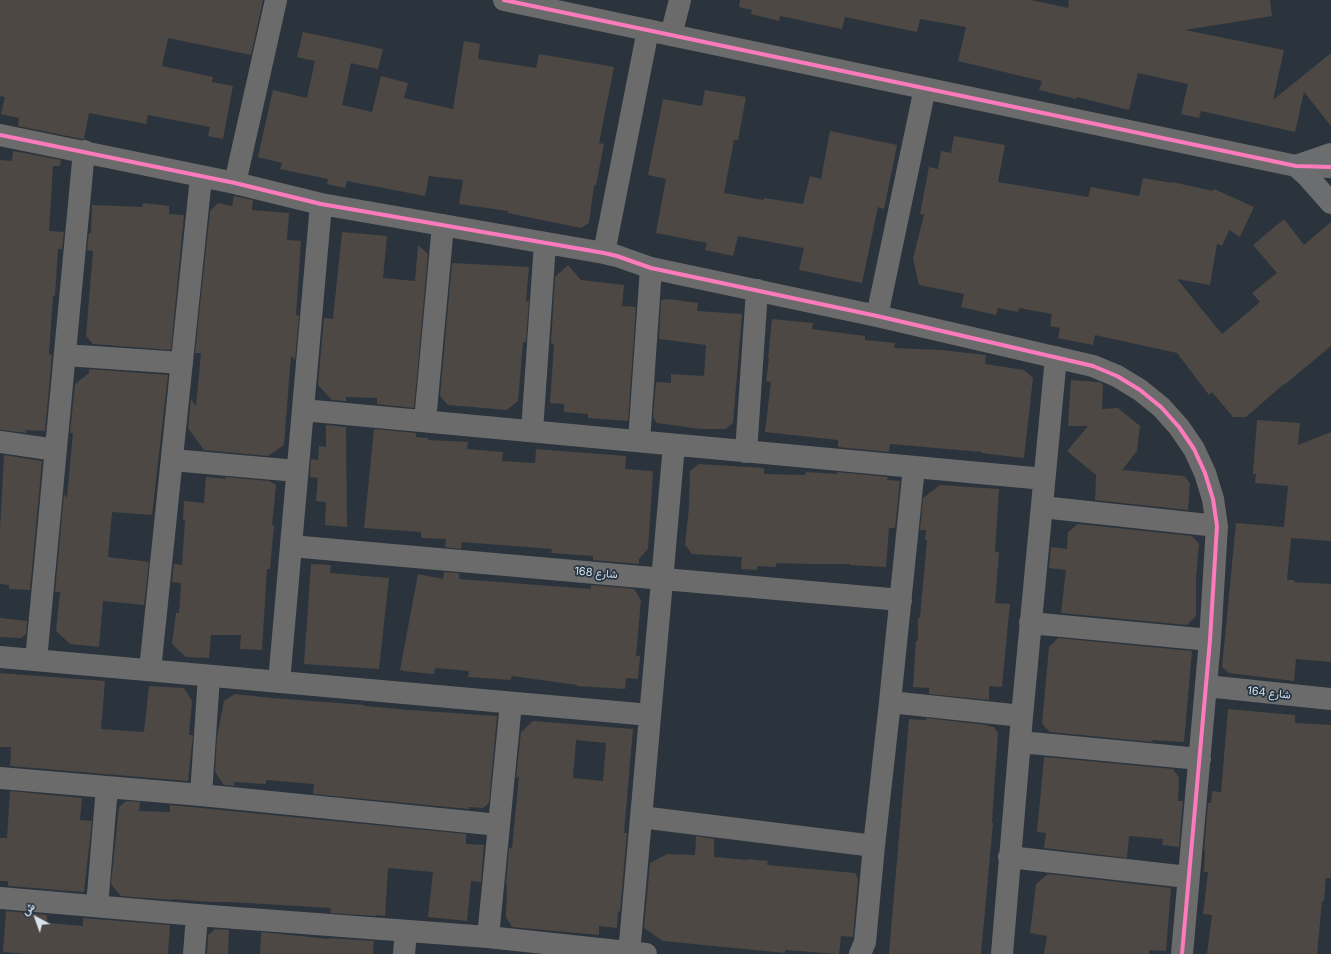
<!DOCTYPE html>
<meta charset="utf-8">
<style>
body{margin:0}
#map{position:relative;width:1331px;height:954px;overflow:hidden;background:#2b343c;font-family:Inter,Vazirmatn,sans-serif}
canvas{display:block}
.north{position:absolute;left:16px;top:898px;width:40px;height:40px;-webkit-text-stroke:3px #253442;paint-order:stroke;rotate:319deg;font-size:11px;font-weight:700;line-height:16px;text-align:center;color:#d9e3ec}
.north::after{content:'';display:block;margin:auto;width:14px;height:18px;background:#d9e3ec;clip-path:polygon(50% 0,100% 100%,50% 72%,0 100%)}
</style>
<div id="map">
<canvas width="1331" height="954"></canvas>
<div class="north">ش</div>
</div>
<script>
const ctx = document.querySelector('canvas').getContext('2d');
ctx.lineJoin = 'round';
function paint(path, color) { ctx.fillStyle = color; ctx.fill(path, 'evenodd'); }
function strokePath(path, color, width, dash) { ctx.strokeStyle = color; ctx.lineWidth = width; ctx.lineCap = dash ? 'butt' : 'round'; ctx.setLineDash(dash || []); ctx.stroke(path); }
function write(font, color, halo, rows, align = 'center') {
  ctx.font = font + ' Inter,Vazirmatn,sans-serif'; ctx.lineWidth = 3.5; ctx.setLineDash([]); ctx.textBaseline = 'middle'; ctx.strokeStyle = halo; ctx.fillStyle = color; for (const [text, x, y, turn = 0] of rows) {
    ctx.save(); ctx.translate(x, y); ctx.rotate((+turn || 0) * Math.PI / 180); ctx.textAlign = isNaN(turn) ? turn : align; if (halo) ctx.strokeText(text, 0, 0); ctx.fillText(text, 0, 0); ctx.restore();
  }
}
const building = new Path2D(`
 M0,0h263l-12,55 -83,-17 -6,28 51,11 -1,5 21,4 -10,53 -15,-3 2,-9 -62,-12 -2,9 -57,-11 -5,26h-2l-64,-13 1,-8 -18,-4 4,-17 -5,-1z
 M740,0h291l37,8 1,-8h201l2,16 -87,14 99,20 -11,50 58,-47v73l-27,-34 -9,40 -94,-21 -2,7 -18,-4 7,-30 -50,-11 -9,37 -52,-13 -1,2 -37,-9 3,-9 -84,-20 8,-34 -46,-8 -3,13 -72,-15 -3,12 -62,-13 -1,5 -28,-7 1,-4 -13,-3z
 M303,32l80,17 -5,20 -27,-6 -9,42 30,7 9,-36 27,7 -4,15 49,11 11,-68 16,3 -2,15 58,9 3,-14 75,13 -15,76 5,1 -8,41h-2l-5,38 -8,5 -73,-15v-2l-49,-7 4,-24 -34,-4 -4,20 -78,-15 -2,7 -18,-4 1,-5 -48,-10 2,-6 -24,-6 15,-67 34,8 8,-37 -18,-4z
 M705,90l41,7 -8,43h-4l-10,53 39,7 1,-2 39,6 7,-28 11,3 9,-48 67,14 -13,64 -6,-2 -16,76 -63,-13 5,-22 -66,-12 -5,20 -28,-6 2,-7 -51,-10 10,-54 -18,-4 15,-76 39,7z
 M954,136l51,9 -7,37 90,15 3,-10 48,9 4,-18 29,5v-1l41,9 1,-2 40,18 -14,30 -11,-7 -7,16 -5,-2 -7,41 -33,-6 45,55 38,-32 -8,-9 25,-20 -24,-28 31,-26 20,26 27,-23v124l-47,39v-1l-38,33h-13l-21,-25 -3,3 -32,-42 -82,-18 -2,10 -35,-7 2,-10 -10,-2 2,-12 -33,-6 -1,4 -20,-4 -2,7 -35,-8 3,-13 -45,-9 -6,-27 11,-43 -4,-1 9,-47 9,2 3,-18 10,2z
 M13,151l48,9 -1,6h-7l-4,65 15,1 -2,17h-4l-3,47h-2l-4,58 3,1 -7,76 -20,-1 2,3 -27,-3v-270l12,1z
 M234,196l19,4 -1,10 37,3 -2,27 14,1 -5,74 3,1 -4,44 -4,-4 -7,89 -16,11 -64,-6 -16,-22 3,-29 5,7 5,-53h-6l15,-142 8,-8 14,3z
 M143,203l26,3v8l15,1 -13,135 -78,-6 -7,-8 7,-85 -6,-1 2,-17h2l1,-28 50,2z
 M342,232l45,4 -4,42 32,3 3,-36 10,9 -14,154 -37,-4v-6l-31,-1v4l-14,-1 -14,-15 6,-67 9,1z
 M452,263l77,4 -3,35 3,-2 -3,42h-3l-5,59 -11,9 -59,-5 -8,-9z
 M568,265l13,15 43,5 -2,21 14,1 -8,114 -40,-3v-4l-24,-2v-8l-14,-1 4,-59 -3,-1 4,-66z
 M668,299l30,4 -1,8 45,3 -9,109 -7,6h-26l-43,-6 -4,-6 3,-35 15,1v-9l33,2 2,-31 -47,-6 2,-39z
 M772,319l41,4 -1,6 53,7v4l30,3 -1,5 47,2 45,5 -1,9 39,6 9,8 -9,80 -43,-5 1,-1 -92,-8 -1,8 -51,-5v-7l-73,-8 6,-50 -5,-1 3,-23h-1z
 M89,369l79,6 -16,140 -40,-3 -4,45 41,5 -5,43 -41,-4 -4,46 -29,-3 -14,-13 4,-39h-5l9,-98 3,4 6,-65h-3l5,-49 14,-11z
 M1071,380l28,2 4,2 -1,25 16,-1 22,18 -3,25 -15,19 62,6 6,7 -2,27 -93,-10 1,-25 -29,-24 21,-25h-20z
 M1257,420l43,3 -2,22 33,-13v109l-40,-3 -4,42h7v2l37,2v78l-35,-3 -2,22 -65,-8 -7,-6 14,-144 48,4 4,-41 -33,-3 1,-9h-3z
 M326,425l20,2 1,100 -22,-2 1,-23 -10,-1 2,-23 -8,-1 1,-18 7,1 1,-14 7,1z
 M374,429l42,4v4l12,1v2l40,2 -1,7 36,3 -1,9 33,2 1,-14 90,7 -1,13 28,2 -5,78 -9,10v5l-46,-4v-4l-42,-3 1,-4 -90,-7 -1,7 -16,-2 1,-8 -25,-1v-6l-57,-4z
 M4,455l38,6 -12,129 -21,-1v-4l-9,-1v-54z
 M699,464l65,4v6l41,1 1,-3 31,2v-2l51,5 -1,3 13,1 -5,47h-6l-3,39 -36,-2v-1h-38l-36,-1v4l-19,-1v4l-16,-1 1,-12 -50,-3 -7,-9 4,-38 1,-36z
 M206,477l20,2 -1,-2 44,4 7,4 -4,40h2l-4,44h-3l-5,81 -22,-1 1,-14h-30l-2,23 -23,-1 -14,-13 4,-31h3l2,-30 -9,-1 2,-18 8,1 3,-45h-2l1,-19 20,2z
 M940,485l59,4 -4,63h4l-4,51 15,1 -4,40 -4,43 -13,-1v14l-60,-6v-6l-16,-1 3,-46h2v-23h2l7,-78h-2l1,-10h-6l3,-32z
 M1078,524l114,12 7,8 -3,34v38l-9,9 -126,-12 5,-43 -17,-2 2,-21 16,2 1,-17z
 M311,564l20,1 -1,8 59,5 -10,91 -75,-5z
 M444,572l15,1v6l132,10v-4l43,4 7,11 -5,56h4l-2,23 -12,-1 -1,11 -48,-3v-1l-65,-9 -1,4 -43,-3 1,-6 -34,-3 -1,6 -31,-3v-1h-3l18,-96 25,5z
 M0,618l27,3 -1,13 -5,4 -21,-1z
 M1058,638l134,13 -8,91 -32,-2 1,2 -103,-10 -8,-8 7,-77z
 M0,673l105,8 -4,48 43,3 5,-46 35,2 8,13 -3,34h4l-5,46 -178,-15 1,-19h-11z
 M235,694l37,4 92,7v1l46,4 87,6 -8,87 -6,5 -14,-1v2l-156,-15 1,-10 -48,-4v4l-32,-2v4l-10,-1 -9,-13 2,-35 7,-36z
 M1228,709l67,6v8l36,2v153h-5l-2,23h-2l-5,53h-110l5,-39 -9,-1 5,-42h-4l1,-22h-1l4,-47h3l1,-12 9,1z
 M926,718l61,7v1l7,1 4,6 -6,89 1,1 -12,131h-92l20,-235 17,1z
 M533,721l100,8 -9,104h3l-7,79 -2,-1 -1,17 -18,-2v9l-87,-8 -6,-10 1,-32 -1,-1 3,-36h3l7,-72 -3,2 5,-46zM576,740l30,3 -3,38 -30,-3z
 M1045,757l128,12 6,9 -1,23h5l-4,46 -17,-2 1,-6 -34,-3 -2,22 -83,-10 2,-15 -9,-1 7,-74z
 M10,791l72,7 -2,22 12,1 -8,71 -76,-6v-5h-8v-43h7z
 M126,801l14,1 -1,9 31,1v-7l296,29v10l18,1 -3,37 -10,-1 -4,40 -39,-4 5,-45 -45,-4 -3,48 -9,-1v1l-46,-3 1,-5 -101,-6h-20l-38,-3v1l-51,-4 -10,-12 8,-77z
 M696,836l18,3v18l33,3v-1l11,1 10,1 -1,4 88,8 3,6 -5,58 -12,-1 -2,18 -54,-4v3l-122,-12 -19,-13 6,-65 17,-9 28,1z
 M1048,874l123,14 -5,63 -17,-1v4h-105l3,-18 -17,-3 6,-49z
 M6,911l41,4v8l36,3v-8l87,7 -2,29h-142l-23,-2z
 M215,929l14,1 -1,24h-21l1,-19z
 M261,932l68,7v-1l45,3 -1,13h-113z`);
const minor = new Path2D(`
 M504,0l792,166 35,1
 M671,35l9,-35
 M0,135l235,48 86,21 283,49 13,3 34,12 226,48 216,50 24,10 23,14 21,17 18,20 15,22 11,24 8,26 4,27 -7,114 -28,314
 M235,183l41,-183
 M604,253l44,-223
 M877,316l48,-228
 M65,355l117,8
 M303,410l741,69
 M425,421l18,-196
 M532,431l13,-188
 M639,441l12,-173
 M0,442l56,8
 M746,452l11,-162
 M172,460l125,11
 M1042,507l175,19
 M291,546l610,54
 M1030,623l180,17
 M0,657l650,58
 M36,660l48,-509
 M150,670l51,-493
 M279,682l42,-478
 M1206,686l125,13
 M890,702l132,14
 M1020,742l180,17
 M0,778l201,17 298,30
 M201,795l8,-119
 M641,817l233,29
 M1009,857l179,20
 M0,898l197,17 291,22 158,17
 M97,906l10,-119
 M488,937l23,-234
 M194,954l3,-39
 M404,954l2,-23
 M629,954l45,-509
 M860,954l5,-12 9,-96 16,-144 24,-235
 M1002,954l20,-238 34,-359`);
const major = new Path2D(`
 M1331,154l-35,12 12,11 23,26`);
const cycleway = new Path2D(`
 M504,0l792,166 35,1
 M0,135l235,48 86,21 283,49 13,3 34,12 226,48 216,50 24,10 23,14 21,17 18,20 15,22 11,24 8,26 4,27 -7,114 -28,314`);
const streetNames = [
 ["شارع 168",596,573,5],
 ["شارع 164",1269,693,6]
];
paint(building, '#4d4844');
strokePath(minor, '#6c6b6c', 22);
strokePath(major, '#6b6d6f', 22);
strokePath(cycleway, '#fd7abc', 4);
write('11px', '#d9e3ec', '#253442', streetNames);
</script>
